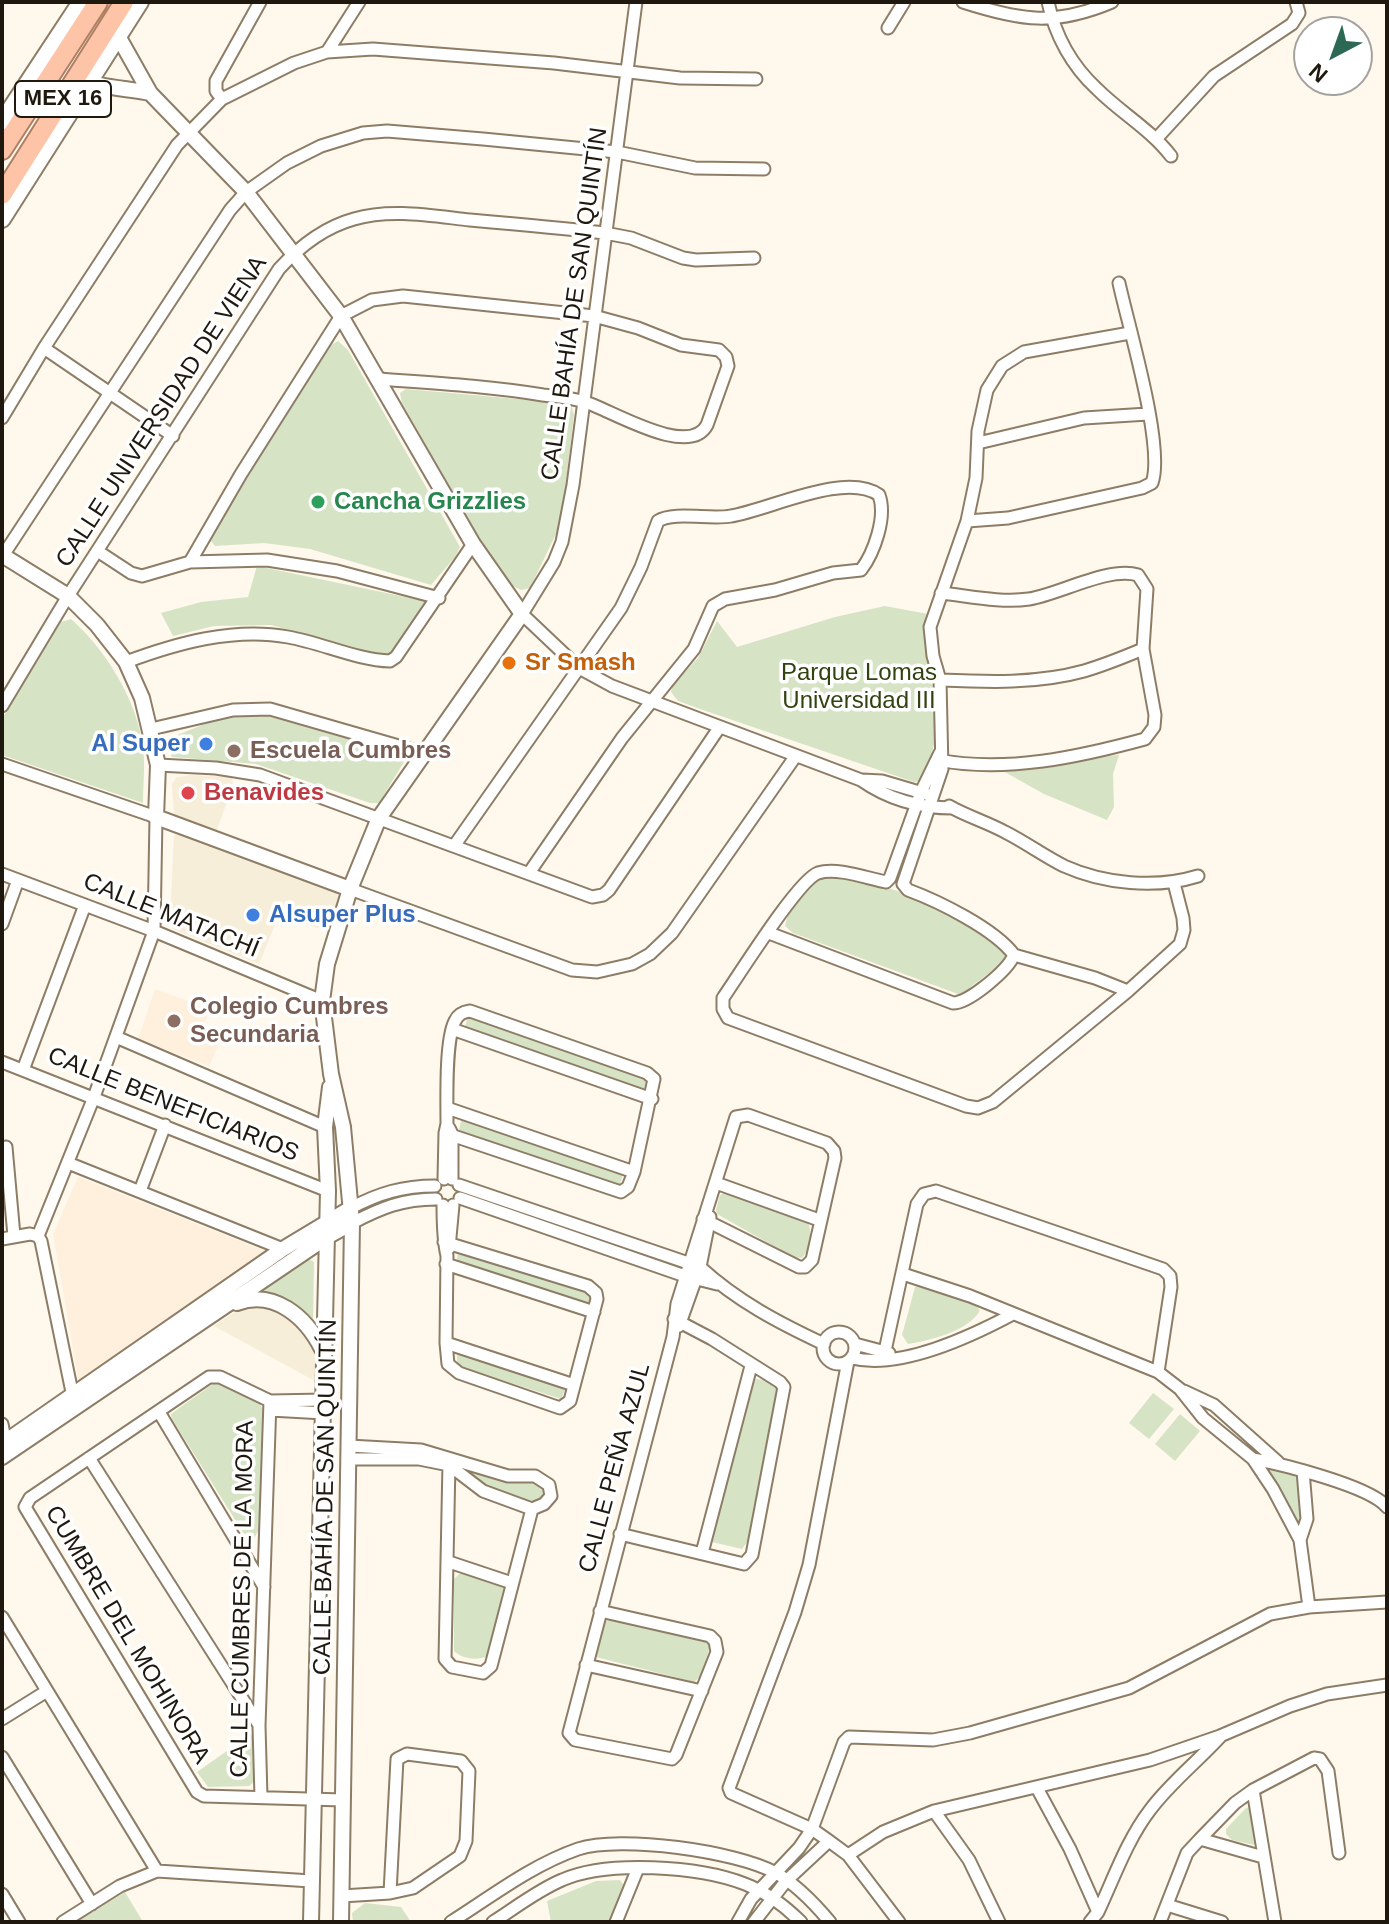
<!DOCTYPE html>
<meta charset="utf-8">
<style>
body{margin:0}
#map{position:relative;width:1389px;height:1924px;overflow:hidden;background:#fff8ed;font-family:Arial,sans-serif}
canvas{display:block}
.frame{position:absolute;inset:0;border:4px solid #1e180f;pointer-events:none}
.north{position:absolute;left:1293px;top:16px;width:80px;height:80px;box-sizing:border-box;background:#fff;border:2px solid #a5a39f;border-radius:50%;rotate:221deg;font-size:22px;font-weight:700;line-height:32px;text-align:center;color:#1e180f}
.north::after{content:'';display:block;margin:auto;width:28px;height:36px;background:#2b6955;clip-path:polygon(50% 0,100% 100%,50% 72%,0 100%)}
</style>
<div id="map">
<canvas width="1389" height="1924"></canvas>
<div class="frame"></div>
<div class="north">N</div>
</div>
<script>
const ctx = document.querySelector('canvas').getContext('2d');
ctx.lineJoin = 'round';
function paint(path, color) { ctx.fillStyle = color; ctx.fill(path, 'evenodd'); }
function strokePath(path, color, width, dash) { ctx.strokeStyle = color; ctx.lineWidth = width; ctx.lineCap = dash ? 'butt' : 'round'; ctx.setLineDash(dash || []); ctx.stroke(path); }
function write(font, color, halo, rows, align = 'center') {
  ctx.font = font + ' Arial,sans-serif'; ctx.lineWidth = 7; ctx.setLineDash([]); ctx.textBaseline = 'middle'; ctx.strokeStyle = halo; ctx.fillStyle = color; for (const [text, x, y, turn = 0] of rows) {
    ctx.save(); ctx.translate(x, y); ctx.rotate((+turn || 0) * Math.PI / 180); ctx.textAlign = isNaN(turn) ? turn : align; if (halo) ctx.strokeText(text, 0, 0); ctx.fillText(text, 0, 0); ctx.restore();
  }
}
const commercial = new Path2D(`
 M189,775l43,2 1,8 -16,45 -43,-15 -2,-31 4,-6z
 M174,835h9l153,56 3,9 -12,31 -48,-16 -20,49 -86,-35 -3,-8z
 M261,1304l37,18 8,10 8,20 2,14 -3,14 -99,-54 25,-17z`);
const built = new Path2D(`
 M155,989l55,20 -10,25 20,8 -11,24 -71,-27z
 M78,1177l187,74 -186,132 -26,-149z`);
const green = new Path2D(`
 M338,341l10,9 112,197 -5,10 -24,28 -121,-36 -46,-6 -49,3 -5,-6v-6l116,-186z
 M406,389l157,14 9,4 2,8 -12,101 -6,18 -26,54 -9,2 -12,-6 -22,-33 -85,-148 -2,-10z
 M257,566l173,36 -36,51 -10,4 -113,-32 -57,1 -41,10 -12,-23 40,-11 47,-5z
 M885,606l43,8c-9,60 27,106 -7,167l-7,1 -211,-72 -25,-9 -7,-9 2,-7 25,-27 19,-37 20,26 98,-30z
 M71,619c33,29 64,78 71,122 4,20 1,42 1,62l-141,-48v-36l59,-97z
 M245,715l22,1 130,37 7,2v7l-25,41h-9l-114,-39 -84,-7 -5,-13 3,-6 47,-19z
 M1119,755l-6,19 1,33 -7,13 -63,-26 -41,-23 59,-6 31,-8z
 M824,875l68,14 31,12 30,14 52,34v12l-41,31 -6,2 -165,-61 -8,-7c3,-19 18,-35 29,-50z
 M468,1016l181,61 -3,11 -3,1 -178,-62z
 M462,1117l157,54 4,4 -3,9 -5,1 -156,-55z
 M725,1193l82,27c6,12 4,28 -5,38l-9,-1 -76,-43 -1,-4 4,-15z
 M458,1249l130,43 3,4 -2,7 -5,1 -127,-44z
 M302,1259h7l5,3 -1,62 -61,-30z
 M921,1285l54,20 5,5c-9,20 -51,31 -72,34l-6,-9 13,-48z
 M457,1352l104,34 4,4 -4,9 -100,-32 -4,-5z
 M756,1379c9,0 19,5 23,14l-31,148 -6,8 -30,-7v-9l40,-149z
 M214,1383l8,1 37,19 4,6 -4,121 -5,8 -5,1 -5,-5 -72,-115 -1,-5z
 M1153,1393l21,16 -25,30 -20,-16z
 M1180,1414l20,17 -25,30 -20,-17z
 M460,1466c25,1 46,24 72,13l14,6 1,12 -9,7c-29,-6 -57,-16 -78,-38z
 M1275,1467l25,12 5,34 -5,8h-5c-9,-16 -25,-36 -25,-53z
 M466,1573l37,13 2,6 -17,64c-11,5 -26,3 -34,-5v-72l5,-5z
 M611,1619l94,19 6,6 -11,33 -6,5 -98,-25 7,-34z
 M251,1734l2,6 1,42 -5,4 -41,1 -11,-15z
 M1252,1806l9,33 -7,6 -22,-5 -6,-6v-5l20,-21z
 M620,1880l5,7 -12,35h-62l-4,-21 49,-20z
 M125,1892l18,30h-66z
 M365,1903l36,4 10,15h-58l-1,-9z`);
const minor = new Path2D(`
 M636,2l-63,483 -11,57 -8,20 -32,52 57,54 33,18 249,94c27,19 58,28 92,28
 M963,2c59,19 92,24 149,0
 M1048,2c7,33 24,64 49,87 24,24 53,40 74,67
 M888,28l16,-26
 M327,52l32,-50
 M222,99l-6,-8v-10l44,-79
 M1157,138l57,-62 78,-52 7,-11 -3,-11
 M44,348l129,88
 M2,418l42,-70 133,-203 45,-46 72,-36 33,-11 46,-3 181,14 126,15 76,1
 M978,443l106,-25 64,-4
 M967,521l41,-3 134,-30 10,-5c13,-36 -24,-158 -33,-200
 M99,552l32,21 11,3 48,-14 77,-2 70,11 102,27
 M2,557l228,-347 16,-18 41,-29 34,-17 42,-13 24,-2 96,8 134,13 78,16 69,1
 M190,562l51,-88 100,-158 31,-16 31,-4 191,20 44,12 43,17 38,5 7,7 2,9 -21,59c-18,34 -96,-15 -122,-23 -13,-4 -28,-5 -42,-7 -54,-9 -110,-12 -165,-16
 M126,662c51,-19 108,-35 162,-25 34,6 69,23 102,24l6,-4 77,-113
 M940,680c48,2 97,4 144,-9 20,-6 40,-14 59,-22
 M2,706l66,-110 211,-327c20,-22 46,-42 75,-50 37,-11 79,-3 116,1 45,4 90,8 135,13l26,5 52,20 13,2 58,-2
 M151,729l82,-19 37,-1 153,44
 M940,753l-19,39 -31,86 -4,4c-20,-4 -49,-15 -68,-9 -20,7 -79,102 -95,125v11l5,9 238,88 12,2 15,-6 135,-111 52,-47 4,-14 -1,-12 -9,-35
 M938,760c68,13 141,-3 207,-21l9,-12 1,-12 -12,-66 4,-60 -9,-14c-29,-9 -78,19 -109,24 -28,4 -60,-3 -88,-6
 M2,764l154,53 -2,114 -60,166 -56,139
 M158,765l58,3 44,7 332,122 11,-2 6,-5 110,-162
 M862,780l20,1 44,13
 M949,806c17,10 38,16 56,26 20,10 39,24 59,34 40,18 92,23 134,10
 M454,846l167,-238 20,-41 17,-46c16,-10 53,-1 73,-5 38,-6 114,-45 148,-21 8,22 -5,58 -18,75l-28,3 -58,17 -50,9 -12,7 -19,43 -72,89 -93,135
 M2,874l152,57 168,70
 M350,889l222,81 25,2 35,-8 18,-10 22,-21 123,-176
 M2,924l16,-44
 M769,933l184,70c16,0 55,-33 61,-48
 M1128,991l-33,-13 -81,-23c-19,-26 -76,-54 -106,-65l-5,-6 39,-115 -2,-89 -7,-24 -3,-29 37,-106 9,-43 2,-47 9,-41 15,-24 22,-14 106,-19
 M452,1029l200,70
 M116,1037l209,90
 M2,1062l326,129
 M23,1070l62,-165
 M447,1108l187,64
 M449,1128l3,6v45
 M6,1147l8,89
 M68,1163l215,86
 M444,1179l1,-46 2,-9c0,-24 -2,-84 8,-103 3,-7 8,-9 15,-10l177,62 7,6 -20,93 -6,15 -7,5 -176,-59
 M716,1183l103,37
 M459,1185l241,82c37,34 79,56 124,77
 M140,1191l25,-66
 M460,1198l225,78 32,8
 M443,1205c0,17 0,34 4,51l-1,87 2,21 11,9 101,35 10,-7 27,-102 -1,-6 -8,-7 -144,-44
 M351,1208c28,-15 52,-22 84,-22
 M352,1223c29,-15 50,-24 84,-24
 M38,1236l3,5 33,161
 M2,1239l28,-5 8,2
 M449,1248l4,-43
 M446,1264l148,48
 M903,1274l67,22 188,76 22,17 23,29 50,41 20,30 27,51
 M679,1326l21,-59 10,-50
 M823 1348a16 16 0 1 1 32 0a16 16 0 1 1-32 0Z
 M446,1343l128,42
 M855,1344l34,9
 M852,1358c48,12 118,-21 161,-44
 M883,1360l34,-156 7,-10 12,-3 227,78 7,7 1,11 -13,85
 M848,1361l-39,204 -14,47 -66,176 2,5 81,36 17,12 19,14 51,67
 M1184,1391l30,14 64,57
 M324,1400l-54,1 -50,-24h-11l-179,121 -5,9 172,285 7,4 139,4
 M270,1410l54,3
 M159,1412l105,175
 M2,1424l5,25
 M89,1458l170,267
 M348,1459h71l30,6 34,26 49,18 12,-5 7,-8 -2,-11 -14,-9h-27l-87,-26 -72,-4
 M1253,1459c28,5 117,27 134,48
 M449,1463l-4,196 7,8 31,6 8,-7 41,-157
 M1303,1471l4,48 -7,21 9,67
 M620,1534l124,30 8,-9 32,-168 -4,-5 -68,-43 -38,-20
 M702,1553l49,-187
 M449,1562l63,21
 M600,1611l110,25 5,5 2,11 -41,103 -4,4 -97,-19 -6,-7 104,-396 4,-33 59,-187 12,-2 79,28 7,8 1,7 -23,102 -7,7h-6l-96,-48
 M2,1617l155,254
 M586,1665l116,26
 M2,1719l45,-28
 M2,1757l90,147
 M1037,1788l33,61 28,63
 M1253,1790l22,132
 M261,1797l-2,-71 11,-325
 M934,1811l35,49 30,62
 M1200,1839l63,18
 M848,1855l35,-23 51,-21 216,-51 70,-24 70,-30 37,-12 60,-9
 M2,1894l17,28
 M342,1896l48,-3 23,-5 47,-32 6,-15 3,-70 -8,-10 -54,-7 -10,5 -7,134
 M1167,1905l55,17
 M63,1922l57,-36 37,-15 154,10
 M451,1922c41,-26 81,-57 127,-73 42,-14 158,2 198,24 21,12 39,31 54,49
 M493,1922c22,-14 45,-32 69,-42 45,-20 137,-14 183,4 21,8 40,22 56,38
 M616,1922l22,-54
 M738,1922l13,-23 48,-51 13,-19 32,-87 5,-5 84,3 37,-7 159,-45 141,-74 39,-7 78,-5
 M754,1922l32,-41 43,-40
 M1090,1922l8,-10c16,-34 29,-72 52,-102 20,-27 47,-48 70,-73
 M1160,1922l27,-69 13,-14 35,-36 18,-13 61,-32 6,1 8,12 11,82`);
const tertiary = new Path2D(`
 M113,32l5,4 32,57 96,99 95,124 132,228 49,70 -143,204 -29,71 -23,75 -5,37 9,73 12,53 9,96 -11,699
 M81,79c11,8 52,10 69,14
 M2,555l66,41 29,29 29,37 16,36 16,67 -2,52 194,72
 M237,1303c37,-14 69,14 85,46
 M2,1444l281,-195 68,-41
 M2,1457l325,-220 25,-14
 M311,1922l17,-731 -3,-64 5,-40`);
const secondary = new Path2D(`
 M2,122l79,-120
 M2,219l138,-217`);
const trunk = new Path2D(`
 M2,150l96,-148
 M2,195l122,-193`);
const markers = [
 [318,502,8,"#2e9e5b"],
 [509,663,8,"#e8710a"],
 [206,744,8,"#3f7fe0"],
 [234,751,8,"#8d6e63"],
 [188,793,8,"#e0444e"],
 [253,915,8,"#3f7fe0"],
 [174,1021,8,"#8d6e63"]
];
const shields = [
 [63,99,96]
];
const shieldNames = [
 ["MEX 16",63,99]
];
const streetNames = [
 ["CALLE BAHÍA DE SAN QUINTÍN",575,304,-82],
 ["CALLE UNIVERSIDAD DE VIENA",162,412,-57],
 ["CALLE MATACHÍ",171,916,22],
 ["CALLE BENEFICIARIOS",173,1105,22],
 ["CALLE PEÑA AZUL",615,1468,-75],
 ["CALLE BAHÍA DE SAN QUINTÍN",326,1497,-89],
 ["CALLE CUMBRES DE LA MORA",243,1599,-89],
 ["CUMBRE DEL MOHINORA",127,1635,59]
];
const leisureNames = [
 ["Cancha Grizzlies",334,502]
];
const foodNames = [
 ["Sr Smash",525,663]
];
const parkNames = [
 ["Parque Lomas",859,673],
 ["Universidad III",859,701]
];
const shopNames = [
 ["Al Super",190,744],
 ["Alsuper Plus",269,915,"left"]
];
const educationNames = [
 ["Escuela Cumbres",250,751],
 ["Colegio Cumbres",190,1007],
 ["Secundaria",190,1035]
];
const healthNames = [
 ["Benavides",204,793]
];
paint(commercial, '#f7eed9');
paint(built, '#fef0dc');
paint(green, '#d6e4c5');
strokePath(minor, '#8e7d66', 15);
strokePath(tertiary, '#8e7d66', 18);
strokePath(secondary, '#8e7d66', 20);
strokePath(trunk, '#af7f64', 22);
strokePath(minor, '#fff', 11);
strokePath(tertiary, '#fff', 14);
strokePath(secondary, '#fff', 16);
strokePath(trunk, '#fec4a7', 18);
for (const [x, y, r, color] of markers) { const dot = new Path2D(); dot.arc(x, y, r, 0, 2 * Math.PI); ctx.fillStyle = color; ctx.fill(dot); strokePath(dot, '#fff', 3); }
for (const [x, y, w] of shields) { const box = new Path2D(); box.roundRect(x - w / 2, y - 18, w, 36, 6); ctx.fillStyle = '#fff'; ctx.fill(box); strokePath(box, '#1e180f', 2); }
write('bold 22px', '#1e180f', null, shieldNames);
write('24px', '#1e180f', '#fff', streetNames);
write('bold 24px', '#27864d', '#fff', leisureNames, 'left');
write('bold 24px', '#c56008', '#fff', foodNames, 'left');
write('24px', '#31430f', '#fff', parkNames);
write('bold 24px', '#366cbe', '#fff', shopNames, 'right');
write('bold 24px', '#785e54', '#fff', educationNames, 'left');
write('bold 24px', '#be3a42', '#fff', healthNames, 'left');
</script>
